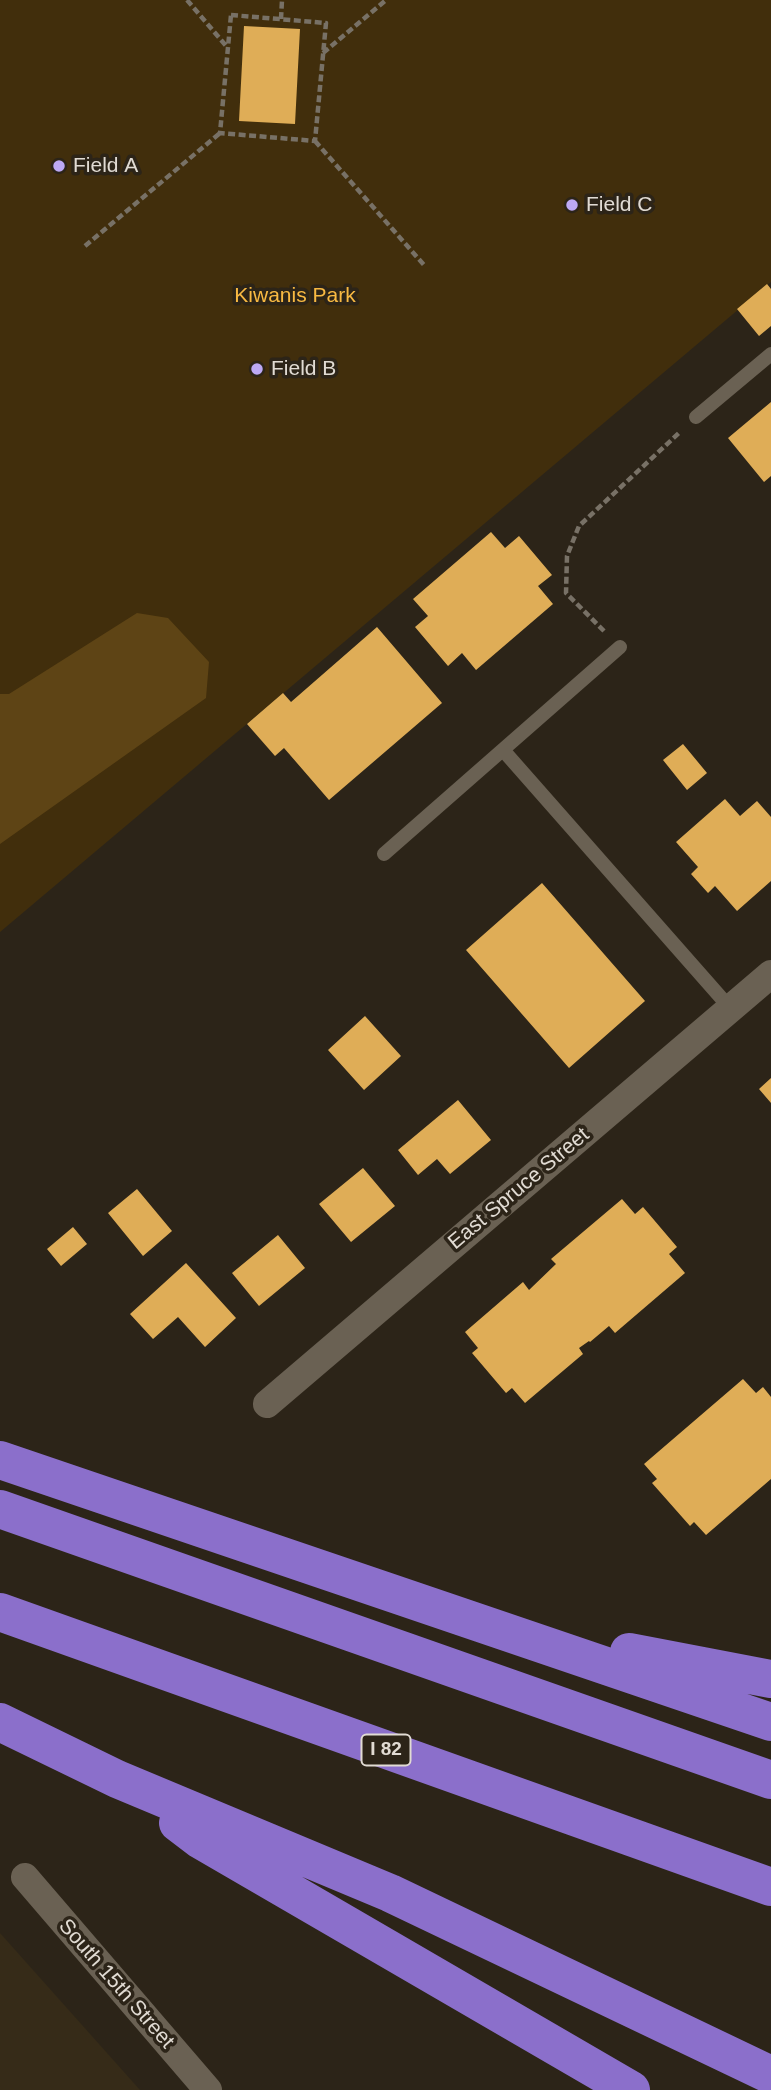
<!DOCTYPE html>
<style>
body{margin:0}
canvas{display:block;background:#2c2418}
</style>
<canvas width="771" height="2090"></canvas>
<script>
const ctx = document.querySelector('canvas').getContext('2d');
ctx.lineJoin = 'round';
function paint(path, color) { ctx.fillStyle = color; ctx.fill(path, 'evenodd'); }
function strokePath(path, color, width, dash) { ctx.strokeStyle = color; ctx.lineWidth = width; ctx.lineCap = dash ? 'butt' : 'round'; ctx.setLineDash(dash || []); ctx.stroke(path); }
function write(font, color, halo, rows, align = 'center') {
  ctx.font = font + ' Helvetica,sans-serif'; ctx.lineWidth = 7; ctx.setLineDash([]); ctx.textBaseline = 'middle'; ctx.strokeStyle = halo; ctx.fillStyle = color; for (const [text, x, y, turn = 0] of rows) {
    ctx.save(); ctx.translate(x, y); ctx.rotate((+turn || 0) * Math.PI / 180); ctx.textAlign = isNaN(turn) ? turn : align; if (halo) ctx.strokeText(text, 0, 0); ctx.fillText(text, 0, 0); ctx.restore();
  }
}
const built = new Path2D(`
 M0,1933l140,157h-140z`);
const green = new Path2D(`
 M0,0h771v282l-771,650z`);
const water = new Path2D(`
 M137,613l31,5 41,44 -3,36 -206,146v-150h9z`);
const building = new Path2D(`
 M244,26l56,3 -5,95 -56,-3z
 M767,284l4,5v37l-12,10 -22,-27z
 M771,402v74l-7,6 -36,-44z
 M491,532l14,16 14,-12 33,39 -14,11 15,18 -77,66 -14,-17 -14,13 -33,-39 13,-11 -15,-17z
 M377,627l65,76 -113,97 -45,-52 -9,8 -28,-32 36,-31 8,9z
 M683,744l24,29 -20,17 -24,-30z
 M725,799l15,17 17,-15 14,16v64l-34,30 -22,-25 -7,7 -17,-19 7,-7 -22,-25z
 M542,883l103,118 -76,67 -103,-118z
 M365,1016l36,40 -37,34 -36,-40z
 M771,1078v25l-12,-14z
 M458,1100l33,40 -41,34 -13,-15 -19,16 -20,-25z
 M363,1168l32,38 -44,36 -32,-38z
 M137,1189l35,42 -29,25 -35,-43z
 M622,1199l13,15 8,-7 34,40 -8,7 16,19 -70,60 -6,-7 -19,16 -1,-1 -10,7 4,6 -58,49 -13,-15 -6,5 -34,-40 6,-5 -13,-16 58,-50 6,8 27,-26 -5,-5z
 M73,1227l14,17 -26,22 -14,-17z
 M278,1235l27,33 -46,38 -27,-33z
 M186,1263l50,55 -31,29 -27,-30 -25,22 -23,-25z
 M743,1379l13,14 7,-6 8,10v82l-65,56 -12,-13 -4,4 -38,-43 5,-4 -13,-15z`);
const path = new Path2D(`
 M187,0l40,47
 M231,15l95,8 -11,118 -95,-8z
 M281,19l1,-19
 M323,53l63,-53
 M315,141l109,124
 M85,246l135,-113
 M604,631l-38,-38 1,-37 12,-30 101,-94`);
const lane = new Path2D(`
 M696,417l75,-63
 M503,750l228,259
 M384,854l236,-207`);
const street = new Path2D(`
 M267,1404l504,-430
 M25,1877l183,213`);
const highway = new Path2D(`
 M0,1460l771,262
 M0,1509l771,271
 M0,1612l771,275
 M629,1652l142,27
 M0,1722l117,57 273,114 381,182
 M178,1823l21,16 432,251`);
const markers = [
 [59,166,7,"#bda9f5"],
 [572,205,7,"#bda9f5"],
 [257,369,7,"#bda9f5"]
];
const shields = [
 [386,1750,49]
];
const shieldNames = [
 ["I 82",386,1750]
];
const poiNames = [
 ["Field A",73,166],
 ["Field C",586,205],
 ["Field B",271,369]
];
const parkNames = [
 ["Kiwanis Park",295,296]
];
const streetNames = [
 ["East Spruce Street",519,1189,-40],
 ["South 15th Street",116,1984,49]
];
paint(built, '#362b18');
paint(green, '#412e0c');
paint(water, '#5e4415');
paint(building, '#dfad57');
strokePath(path, '#787166', 4.5, [7, 3.5]);
strokePath(lane, '#6a6153', 14);
strokePath(street, '#6a6153', 28);
strokePath(highway, '#8b6fcb', 38);
for (const [x, y, r, color] of markers) { const dot = new Path2D(); dot.arc(x, y, r, 0, 2 * Math.PI); ctx.fillStyle = color; ctx.fill(dot); strokePath(dot, '#2c2418', 2.5); }
for (const [x, y, w] of shields) { const box = new Path2D(); box.roundRect(x - w / 2, y - 15.5, w, 31, 5); ctx.fillStyle = '#2c2418'; ctx.fill(box); strokePath(box, '#e1dbd3', 2); }
write('bold 19px', '#e1dbd3', null, shieldNames);
write('21px', '#e1dbd3', '#2c2418', poiNames, 'left');
write('21px', '#f8b942', '#2c2418', parkNames);
write('21px', '#e1dbd3', '#2c2418', streetNames);
</script>
